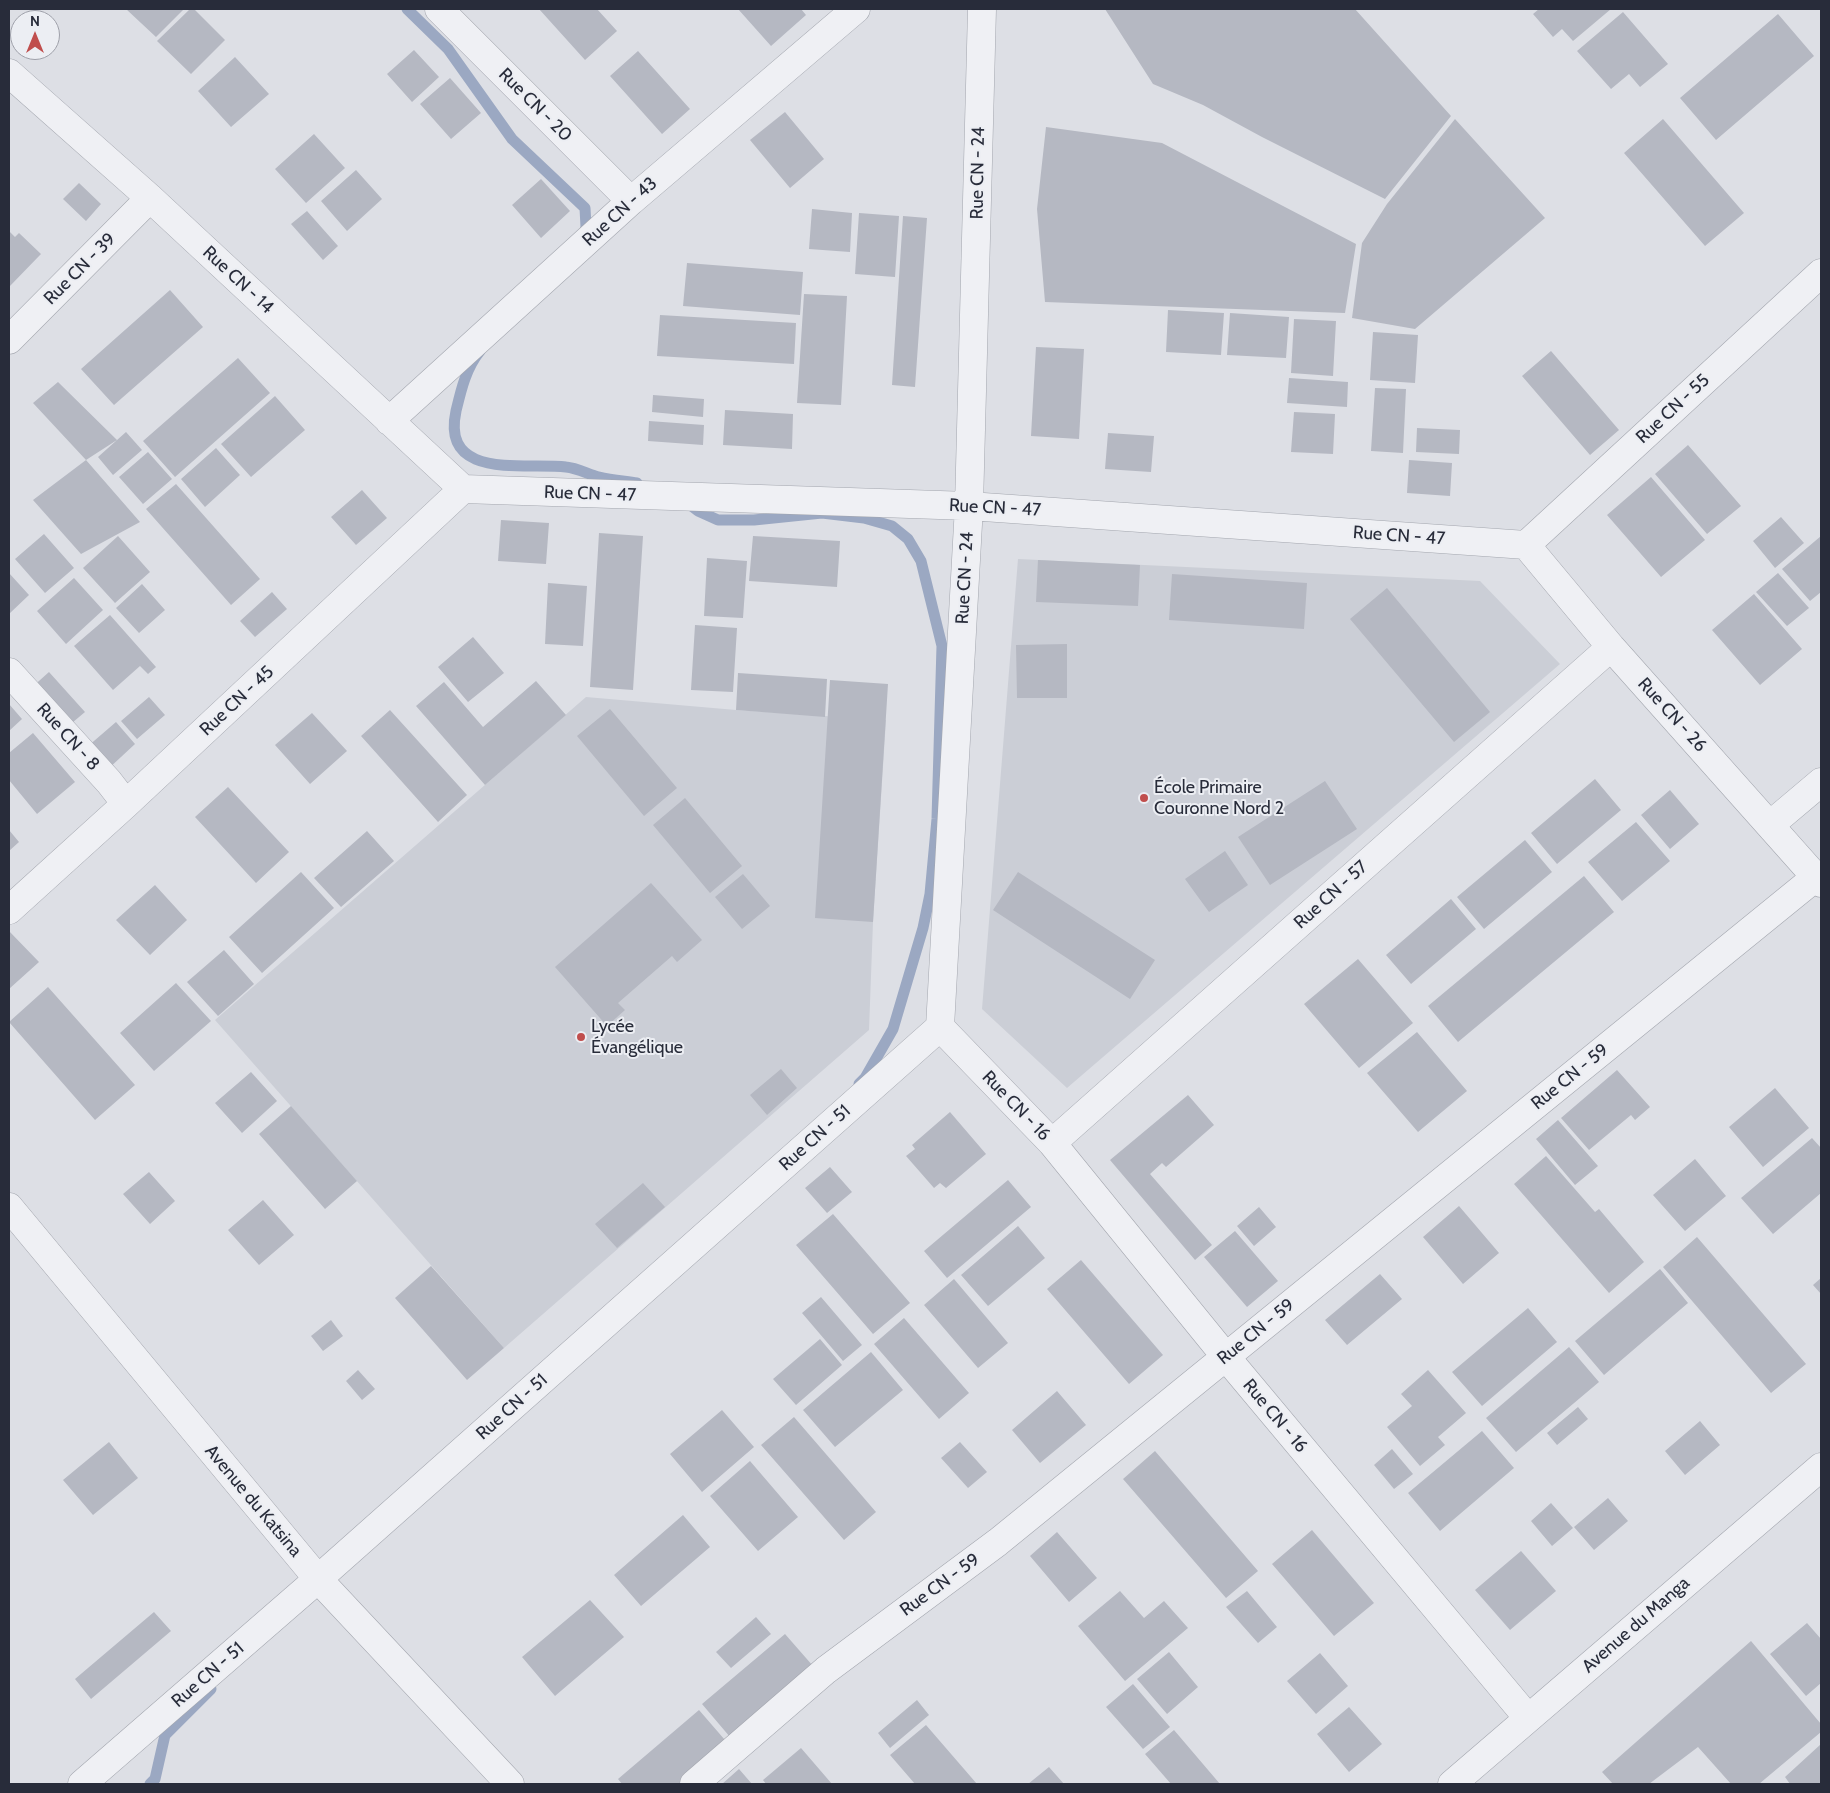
<!DOCTYPE html>
<meta charset="utf-8">
<style>
body{margin:0}
#map{position:relative;width:1830px;height:1793px;overflow:hidden;background:#dddfe5;font-family:Cabin,sans-serif}
canvas{display:block}
.frame{position:absolute;inset:0;border:10px solid #282c3a;pointer-events:none}
.north{position:absolute;left:10px;top:10px;width:50px;height:50px;box-sizing:border-box;background:#eceef3;border:1px solid #9ea0a9;border-radius:50%;rotate:0deg;font-size:14px;font-weight:700;line-height:20px;text-align:center;color:#282c3a}
.north::after{content:'';display:block;margin:auto;width:18px;height:22px;background:#c04e4d;clip-path:polygon(50% 0,100% 100%,50% 72%,0 100%)}
</style>
<div id="map">
<canvas width="1830" height="1793"></canvas>
<div class="frame"></div>
<div class="north">N</div>
</div>
<script>
const ctx = document.querySelector('canvas').getContext('2d');
ctx.lineJoin = 'round';
function paint(path, color) { ctx.fillStyle = color; ctx.fill(path, 'evenodd'); }
function strokePath(path, color, width, dash) { ctx.strokeStyle = color; ctx.lineWidth = width; ctx.lineCap = dash ? 'butt' : 'round'; ctx.setLineDash(dash || []); ctx.stroke(path); }
function write(font, color, halo, rows, align = 'center') {
  ctx.font = font + ' Cabin,sans-serif'; ctx.lineWidth = 4; ctx.setLineDash([]); ctx.textBaseline = 'middle'; ctx.strokeStyle = halo; ctx.fillStyle = color; for (const [text, x, y, turn = 0] of rows) {
    ctx.save(); ctx.translate(x, y); ctx.rotate((+turn || 0) * Math.PI / 180); ctx.textAlign = isNaN(turn) ? turn : align; if (halo) ctx.strokeText(text, 0, 0); ctx.fillText(text, 0, 0); ctx.restore();
  }
}
const built = new Path2D(`
 M1018,559l462,22 80,83 -493,424 -85,-79z
 M586,697l150,13 150,10 -13,202 -4,108 -365,318 -289,-328z`);
const stream = new Path2D(`
 M407,9l41,40 64,90 73,69 1,19 -3,11
 M480,351c-14,17 -19,39 -24,60 -15,70 69,51 110,56 11,1 22,7 33,10 12,3 25,4 38,6
 M685,501l13,10 20,9h36l68,-7 42,5 28,8 16,13 13,22 21,85 -5,173 -7,75 -7,34 -30,101 -28,49 -6,6
 M150,1784l5,-5 10,-44 46,-46`);
const building = new Path2D(`
 M126,9h58l-28,28z
 M190,9h4l31,31 -34,34 -34,-33z
 M539,9h58l20,22 -32,29z
 M738,9h63l5,6 -35,31z
 M1105,9h250l96,107 -66,83 -123,-62 -59,-32 -50,-21z
 M1539,9h72l-38,32 -11,-12 -9,8 -20,-23z
 M1623,12l45,52 -28,23 -11,-13 -18,15 -34,-38z
 M1778,14l36,42 -98,84 -36,-42z
 M414,50l25,27 -27,25 -25,-28z
 M638,51l52,58 -28,25 -52,-58z
 M235,57l34,37 -38,33 -33,-36z
 M450,78l31,35 -30,26 -31,-35z
 M785,112l39,47 -34,29 -40,-48z
 M1455,119l90,99 -130,111 -63,-11 10,-75 25,-39z
 M1663,119l81,94 -39,33 -81,-93z
 M1046,127l116,16 194,101 -11,69 -300,-11 -8,-93z
 M314,134l31,34 -39,35 -31,-34z
 M356,170l26,29 -35,32 -26,-30z
 M541,179l29,32 -29,27 -29,-33z
 M79,183l22,21 -15,17 -23,-22z
 M812,209l40,4 -2,39 -41,-3z
 M307,211l31,35 -15,14 -32,-36z
 M859,213l40,3 -4,61 -40,-3z
 M903,216l24,2 -12,169 -23,-2z
 M9,231l6,6 4,-4 22,21 -32,33z
 M687,263l116,9 -3,43 -117,-9z
 M170,290l33,37 -89,78 -33,-36z
 M804,294l43,2 -6,109 -44,-2z
 M1168,310l56,3 -3,42 -55,-3z
 M1230,313l59,4 -3,41 -59,-3z
 M660,315l136,8 -2,41 -137,-8z
 M1294,319l42,2 -3,55 -42,-3z
 M1373,332l45,3 -3,48 -45,-3z
 M1036,347l48,2 -5,90 -48,-3z
 M1551,351l68,79 -29,25 -68,-79z
 M238,358l32,35 -95,84 -32,-36z
 M1289,378l59,4 -1,25 -60,-4z
 M58,382l59,58 -31,20 54,62 -59,32 -48,-54 53,-40 -53,-57z
 M1375,388l31,1 -3,64 -32,-2z
 M653,395l51,4 -1,18 -51,-5z
 M275,396l30,34 -54,47 -30,-33z
 M725,410l68,4 -1,35 -69,-4z
 M1294,412l41,2 -2,40 -42,-2z
 M649,421l55,4 -1,20 -55,-4z
 M1417,428l43,2 -1,24 -43,-2z
 M126,432l16,18 -29,25 -15,-18z
 M1108,433l46,3 -3,36 -46,-3z
 M1688,445l53,61 -34,28 -52,-60z
 M216,448l24,27 -35,32 -24,-28z
 M148,452l24,27 -29,25 -24,-27z
 M1409,460l43,3 -2,33 -43,-3z
 M1651,477l54,63 -44,37 -54,-62z
 M176,484l84,95 -29,26 -85,-96z
 M362,490l25,28 -31,27 -25,-28z
 M1781,517l23,26 -29,25 -22,-27z
 M501,520l48,3 -3,41 -48,-3z
 M599,533l44,3 -10,154 -43,-3z
 M44,534l30,34 -29,25 -30,-34z
 M118,536l32,36 -35,31 -32,-35z
 M753,536l87,5 -3,46 -88,-6z
 M1821,536v56l-11,9 -28,-32z
 M707,558l40,3 -4,57 -39,-2z
 M1038,560l102,5 -2,41 -102,-4z
 M9,573l20,22 -20,19z
 M1778,573l31,35 -22,18 -31,-34z
 M1172,574l135,9 -3,46 -135,-9z
 M74,578l29,32 -37,34 -29,-33z
 M548,583l39,3 -4,60 -38,-2z
 M142,584l23,26 -26,23 -23,-25z
 M1387,588l103,124 -36,30 -104,-123z
 M272,592l15,17 -32,28 -15,-16z
 M1754,594l48,55 -42,36 -48,-55z
 M110,615l46,52 -8,7 -8,-8 -27,24 -39,-44z
 M695,625l42,3 -4,64 -42,-2z
 M473,637l31,36 -36,29 -30,-35z
 M1067,644v54h-50l-1,-53z
 M49,672l36,40 -19,16 -36,-39z
 M738,673l89,6 -2,38 -89,-7z
 M830,680l58,4 -15,238 -58,-4z
 M536,681l30,34 -81,70 -69,-79 28,-24 39,45z
 M149,697l16,18 -28,24 -16,-18z
 M9,704l13,15 -13,12z
 M610,709l67,79 -33,28 -67,-80z
 M390,710l77,85 -29,27 -77,-86z
 M312,713l35,38 -37,33 -35,-39z
 M116,722l19,22 -28,26 -20,-23z
 M33,733l42,49 -38,32 -28,-34v-27z
 M1595,779l26,31 -64,54 -26,-31z
 M1325,781l32,48 -87,56 -32,-48z
 M228,787l61,65 -33,31 -61,-66z
 M1670,790l29,34 -29,25 -29,-34z
 M685,798l57,68 -32,27 -57,-68z
 M1636,822l34,39 -48,40 -34,-39z
 M9,830l10,12 -10,9z
 M367,831l27,30 -53,46 -27,-29z
 M1525,840l27,32 -68,57 -27,-32z
 M1225,851l23,34 -39,27 -24,-33z
 M301,872l33,36 -72,65 -33,-36z
 M1018,872l137,88 -25,39 -137,-89z
 M743,874l27,32 -28,23 -27,-32z
 M1584,876l30,36 -156,130 -30,-36z
 M651,883l51,57 -25,22 -5,-6 -54,47 7,7 -18,16 -52,-59z
 M155,885l32,35 -37,35 -34,-35z
 M1451,899l25,30 -65,55 -25,-29z
 M9,931l30,31 -30,27z
 M224,950l30,34 -36,32 -31,-34z
 M1358,959l55,64 -54,45 -55,-64z
 M176,983l35,38 -57,50 -34,-38z
 M48,987l87,98 -40,35 -86,-98z
 M1417,1032l50,59 -49,41 -51,-59z
 M781,1069l16,19 -30,27 -17,-20z
 M1617,1070l33,37 -15,13 -4,-5 -42,35 -28,-32z
 M251,1072l26,29 -35,32 -27,-30z
 M1775,1088l34,40 -46,39 -34,-40z
 M1188,1095l26,30 -48,42 -4,-4 -12,11 62,71 -17,15 -85,-100z
 M291,1106l66,75 -32,28 -66,-75z
 M950,1112l36,42 -40,34 -6,-5 -6,5 -28,-32 9,-7 -3,-4z
 M1558,1120l40,46 -23,19 -39,-46z
 M1812,1138l9,10v45l-48,41 -32,-36z
 M1546,1156l49,56 4,-3 45,53 -35,31 -95,-109z
 M1695,1159l31,37 -41,35 -32,-36z
 M830,1167l22,25 -25,21 -22,-25z
 M149,1172l26,29 -25,23 -27,-30z
 M1008,1180l23,27 -84,71 -23,-27z
 M643,1183l22,24 -48,41 -22,-24z
 M263,1200l31,35 -35,30 -31,-35z
 M1459,1206l40,47 -36,31 -40,-47z
 M1259,1207l17,20 -22,19 -17,-20z
 M833,1214l77,89 -37,31 -77,-89z
 M1018,1226l27,32 -57,48 -27,-31z
 M1235,1231l43,50 -31,26 -43,-50z
 M1697,1237l109,127 -35,29 -108,-126z
 M1081,1260l82,95 -34,29 -82,-95z
 M431,1266l73,82 -37,32 -72,-82z
 M1660,1269l28,34 -84,72 -29,-34z
 M1380,1274l22,25 -55,46 -22,-25z
 M1821,1278v16l-8,-9z
 M954,1279l54,64 -30,25 -54,-63z
 M821,1297l41,48 -19,16 -41,-48z
 M1528,1308l29,34 -75,64 -30,-34z
 M904,1318l65,75 -30,26 -65,-75z
 M331,1320l12,16 -20,15 -12,-15z
 M820,1339l22,26 -46,40 -23,-26z
 M1569,1347l30,35 -83,70 -30,-34z
 M871,1352l32,38 -68,57 -32,-37z
 M358,1370l17,19 -13,11 -16,-19z
 M1428,1370l38,43 -28,24 7,8 -25,21 -33,-39 25,-21 -11,-12z
 M1057,1391l29,34 -46,38 -28,-33z
 M1578,1407l10,12 -31,26 -10,-12z
 M722,1410l32,37 -52,45 -32,-38z
 M794,1417l82,95 -32,28 -83,-95z
 M1700,1421l20,24 -35,30 -20,-24z
 M1482,1431l32,37 -74,63 -32,-38z
 M109,1442l29,36 -45,37 -30,-35z
 M960,1442l27,30 -19,16 -27,-30z
 M1392,1449l21,25 -19,15 -20,-24z
 M1155,1451l103,120 -32,27 -103,-119z
 M750,1461l48,56 -40,34 -48,-55z
 M1608,1498l20,23 -34,29 -20,-23z
 M1551,1503l22,25 -21,18 -21,-25z
 M683,1515l27,32 -69,59 -27,-31z
 M1312,1530l62,73 -40,33 -62,-72z
 M1057,1532l40,46 -28,24 -39,-46z
 M1521,1551l35,40 -46,39 -35,-40z
 M1120,1591l24,27 20,-17 24,27 -63,53 -47,-55z
 M1247,1591l30,36 -19,16 -32,-36z
 M590,1600l34,37 -69,59 -33,-39z
 M154,1612l17,19 -80,68 -16,-20z
 M756,1617l15,17 -40,34 -15,-16z
 M1807,1623l14,16v44l-15,13 -36,-42z
 M785,1634l28,32 -83,71 -28,-33z
 M1751,1641l70,83v8l-62,52h-28l-33,-37 -49,37h-36l-11,-12z
 M1169,1652l29,35 -31,27 -30,-35z
 M1320,1653l28,33 -32,28 -29,-33z
 M1133,1684l37,43 -27,22 -37,-42z
 M917,1700l12,15 -39,33 -12,-15z
 M1349,1707l33,37 -33,28 -32,-38z
 M699,1710l32,37 -44,37h-65l-4,-5z
 M926,1725l51,59h-62l-25,-29z
 M1174,1730l46,54h-49l-26,-30z
 M1821,1744v40h-31l-5,-7z
 M801,1748l31,36h-66l-3,-4z
 M1049,1767l15,17h-36z
 M739,1769l13,15h-30z`);
const minor = new Path2D(`
 M439,9l192,192
 M9,73l141,125 313,291
 M9,340l141,-142
 M389,421l242,-220 225,-192
 M463,489l506,17 557,39
 M1526,545l85,102 210,236
 M1526,545l295,-272
 M9,672l100,110 17,22
 M1770,825l51,-43
 M9,910l117,-106 337,-315
 M940,1027l29,-521 13,-497
 M940,1027l112,116 174,214 302,361
 M1052,1143l559,-496
 M9,1207l309,372 192,205
 M82,1784l236,-205 622,-552
 M694,1784l132,-114 172,-128 818,-665
 M1452,1784l369,-317`);
const markers = [
 [1144,798,5,"#c04e4d"],
 [581,1037,5,"#c04e4d"]
];
const streetNames = [
 ["Rue CN - 20",535,105,45],
 ["Rue CN - 24",978,173,-89],
 ["Rue CN - 43",620,212,-42],
 ["Rue CN - 39",80,269,-45],
 ["Rue CN - 14",238,280,43],
 ["Rue CN - 55",1673,409,-43],
 ["Rue CN - 47",590,494,2],
 ["Rue CN - 47",995,508,3],
 ["Rue CN - 47",1399,536,4],
 ["Rue CN - 24",965,578,-87],
 ["Rue CN - 45",237,701,-43],
 ["Rue CN - 26",1672,715,48],
 ["Rue CN - 8",68,737,48],
 ["Rue CN - 57",1331,895,-42],
 ["Rue CN - 59",1570,1077,-39],
 ["Rue CN - 16",1016,1106,46],
 ["Rue CN - 51",815,1138,-42],
 ["Rue CN - 59",1256,1332,-39],
 ["Rue CN - 51",512,1407,-42],
 ["Rue CN - 16",1275,1416,50],
 ["Avenue du Katsina",253,1501,50],
 ["Rue CN - 59",940,1585,-36],
 ["Avenue du Manga",1636,1625,-41],
 ["Rue CN - 51",208,1675,-41]
];
const poiNames = [
 ["École Primaire",1154,788],
 ["Couronne Nord 2",1154,809],
 ["Lycée",591,1027],
 ["Évangélique",591,1048]
];
paint(built, '#cbced6');
strokePath(stream, '#9ba8c2', 11);
paint(building, '#b5b8c2');
strokePath(minor, '#a3a6ae', 29);
strokePath(minor, '#eff0f4', 28);
for (const [x, y, r, color] of markers) { const dot = new Path2D(); dot.arc(x, y, r, 0, 2 * Math.PI); ctx.fillStyle = color; ctx.fill(dot); strokePath(dot, '#eceef3', 2); }
write('18px', '#282c3a', '#eceef3', streetNames);
write('18px', '#282c3a', '#eceef3', poiNames, 'left');
</script>
